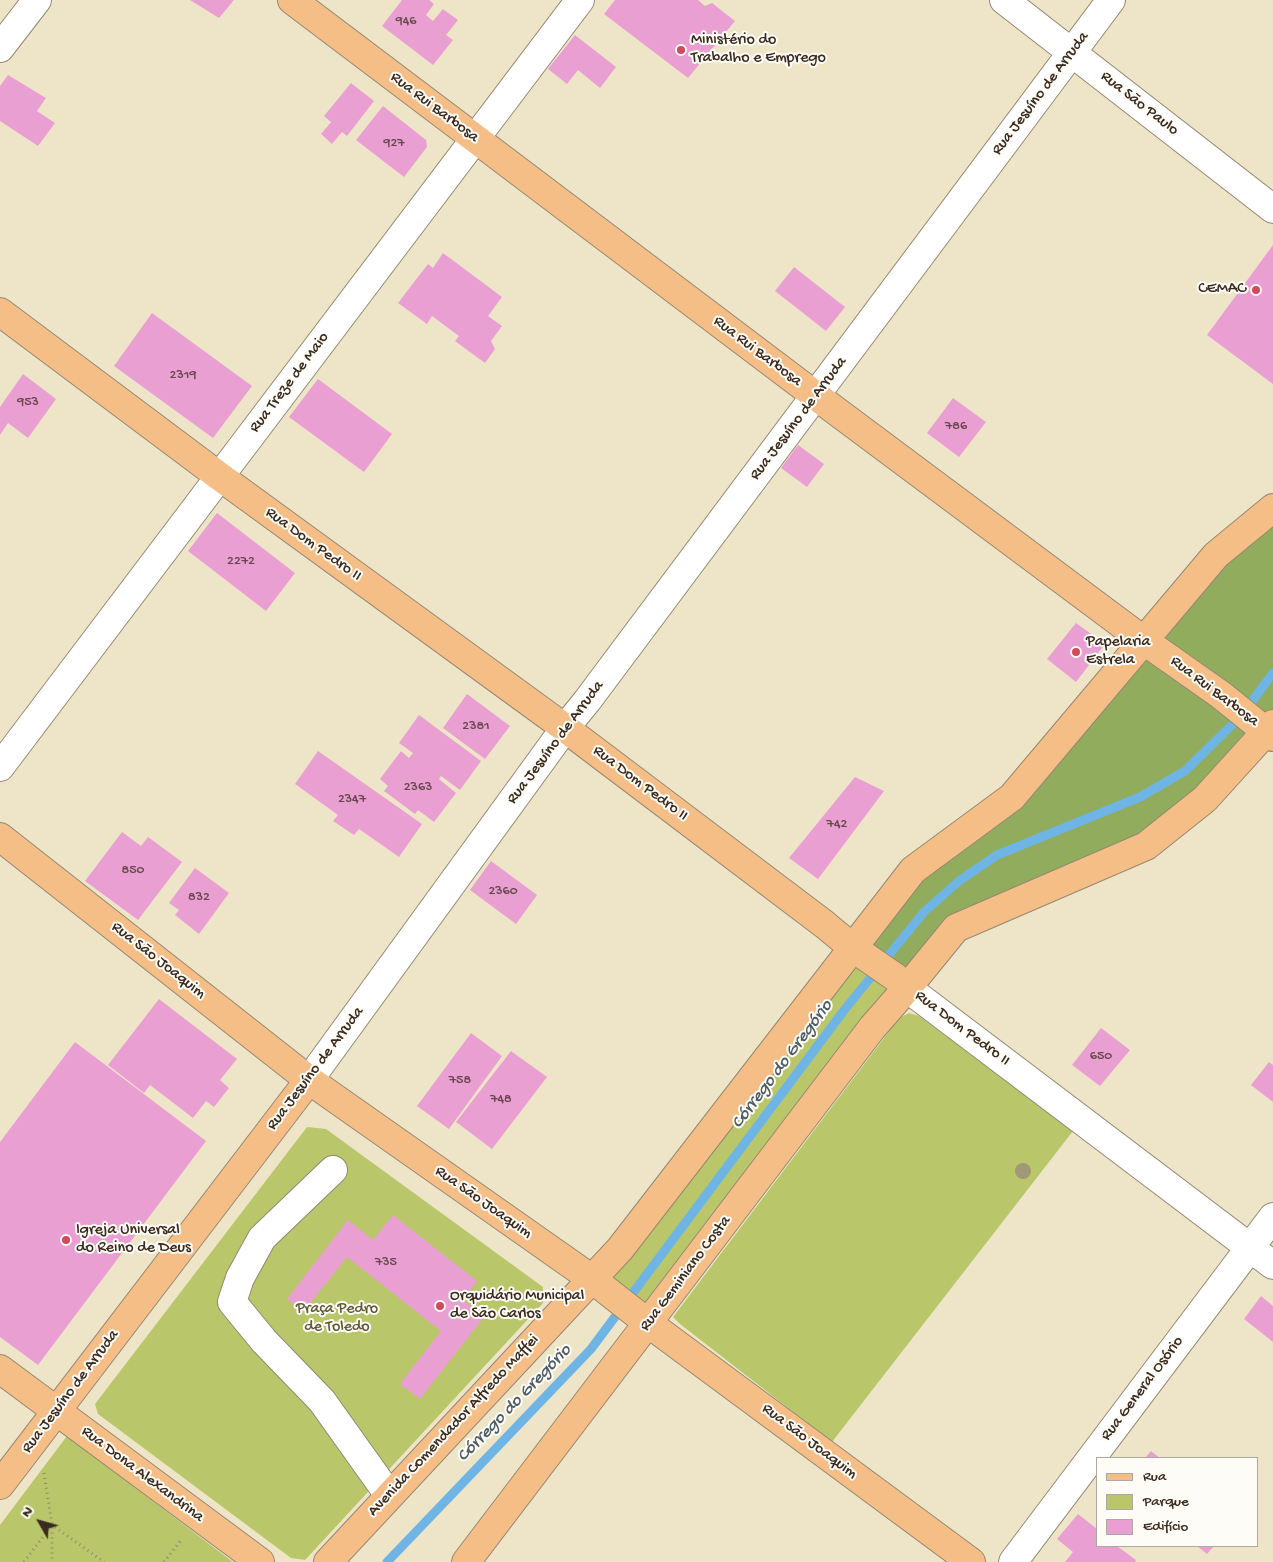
<!DOCTYPE html>
<meta charset="utf-8">
<style>
body{margin:0}
#map{position:relative;width:1273px;height:1562px;overflow:hidden;background:#eee5c8;font-family:"Gochi Hand",sans-serif}
canvas{display:block}
.legend{position:absolute;left:1096px;top:1457px;width:162px;height:90px;box-sizing:border-box;background:#fdfcf7;border:1px solid #afa8a0;margin:0;padding:6px 9px;list-style:none;font-size:15px;color:#3b2a1e}
.legend li{display:flex;align-items:center;gap:10px;height:25px}
.legend b{width:25px;border:1px solid #afa8a0}
.north{position:absolute;left:15px;top:1497px;width:50px;height:50px;-webkit-text-stroke:4px #fdfcf7;paint-order:stroke;rotate:308deg;font-size:14px;font-weight:700;line-height:20px;text-align:center;color:#3b2a1e}
.north::after{content:'';display:block;margin:auto;width:18px;height:22px;background:#3b2a1e;clip-path:polygon(50% 0,100% 100%,50% 72%,0 100%)}
</style>
<div id="map">
<canvas width="1273" height="1562"></canvas>
<ul class="legend">
<li><b style="height:6px;background:#f6be87"></b>Rua</li>
<li><b style="height:14px;background:#b9c76a"></b>Parque</li>
<li><b style="height:14px;background:#e99fd2"></b>Edifício</li>
</ul>
<div class="north">N</div>
</div>
<script>
const ctx = document.querySelector('canvas').getContext('2d');
ctx.lineJoin = 'round';
function paint(path, color) { ctx.fillStyle = color; ctx.fill(path, 'evenodd'); }
function strokePath(path, color, width, dash) { ctx.strokeStyle = color; ctx.lineWidth = width; ctx.lineCap = dash ? 'butt' : 'round'; ctx.setLineDash(dash || []); ctx.stroke(path); }
function write(font, color, halo, rows, align = 'center') {
  ctx.font = font + ' "Gochi Hand",sans-serif'; ctx.lineWidth = 4; ctx.setLineDash([]); ctx.textBaseline = 'middle'; ctx.strokeStyle = halo; ctx.fillStyle = color; for (const [text, x, y, turn = 0] of rows) {
    ctx.save(); ctx.translate(x, y); ctx.rotate((+turn || 0) * Math.PI / 180); ctx.textAlign = isNaN(turn) ? turn : align; if (halo) ctx.strokeText(text, 0, 0); ctx.fillText(text, 0, 0); ctx.restore();
  }
}
const green = new Path2D(`
 M853,948l54,40 -259,335 -56,-44z
 M909,1013l10,3 154,115 -241,311 -152,-118 -7,-7 226,-299z
 M307,1127l19,2 217,158v16l-238,257 -14,-2 -193,-144 -3,-10z
 M67,1436l166,126h-233v-37z`);
const forest = new Path2D(`
 M1273,508v216l-127,122 -190,82 -49,60 -54,-40 115,-117z`);
const stream = new Path2D(`
 M387,1562l204,-213 254,-340 79,-97 35,-31 38,-26 143,-58 45,-26 57,-56 31,-42`);
const building = new Path2D(`
 M190,0h44l-15,18z
 M402,0h27l5,4 -8,11 7,6 10,-12 15,11 -12,15 7,5 -20,25 -51,-39z
 M615,0h83l7,6 7,-3 23,18 -47,57 -84,-64z
 M575,35l41,32 -16,21 -22,-18 -11,14 -19,-15z
 M8,75l38,23 -9,13 18,12 -17,23 -38,-25v-35z
 M351,83l23,18 -27,35 -5,-4 -10,12 -11,-10 10,-12 -7,-6z
 M383,106l43,34 1,7 -23,30 -48,-37z
 M1273,245v139l-66,-49z
 M443,253l59,44 -14,19 14,10 -11,15 4,8 -10,14 -30,-22 4,-5 -27,-20 -5,8 -29,-21 30,-39 5,4z
 M794,267l51,40 -19,24 -51,-40z
 M152,313l100,73 -39,52 -99,-72z
 M23,374l33,25 -28,39 -20,-15 -8,12v-28z
 M318,379l74,55 -28,38 -75,-55z
 M953,398l33,24 -27,35 -32,-24z
 M798,445l26,19 -17,23 -26,-19z
 M217,513l78,60 -29,38 -78,-60z
 M1076,623l29,21 -29,38 -29,-23z
 M467,694l43,32 -25,33 -42,-31z
 M419,715l62,46 -21,29 -19,-14 -2,3 17,14 -22,29 -16,-12 -3,4 -31,-23 4,-5 -8,-7 21,-28 8,7 4,-5 -14,-10z
 M318,751l104,73 -23,33 -40,-28 -5,6 -21,-14 5,-6 -43,-31z
 M855,777l29,14 -66,88 -29,-21z
 M122,832l19,14 7,-9 34,25 -44,58 -53,-39z
 M491,861l46,34 -21,29 -46,-34z
 M195,868l34,25 -30,41 -24,-19 4,-5 -10,-7z
 M159,999l78,60 -17,21 9,8 -15,19 -8,-6 -13,17 -43,-33 -6,8 -36,-28z
 M1101,1028l29,22 -30,36 -28,-21z
 M471,1033l31,23 -53,73 -32,-23z
 M75,1042l131,99 -168,224 -38,-28v-195z
 M511,1051l36,26 -55,72 -36,-27z
 M1269,1062l4,3v37l-22,-17z
 M393,1215l84,66 -14,19 21,17 -64,82 -20,-15 41,-53 -94,-74 -44,55 -16,-13 61,-79 25,20z
 M1261,1296l12,10v36l-29,-23z
 M1151,1451l9,7h-15z
 M1078,1514l19,15v17h20l19,14 -1,2h-70l8,-10 -16,-13z
 M1197,1546h17l-7,8z`);
const path = new Path2D(`
 M44,1473l8,52v37
 M24,1562l28,-37 52,37
 M164,1562l18,-23`);
const minor = new Path2D(`
 M1004,0l269,209
 M0,48l37,-48
 M0,767l580,-767
 M907,988l366,277
 M309,1080l256,-352 22,-27 524,-701
 M333,1170l-71,68 -22,40 -8,24 32,39 58,60 67,94
 M1013,1562l260,-345`);
const major = new Path2D(`
 M292,0l524,396 327,244 78,55 52,42
 M0,312l219,164 346,252 259,196 29,24 42,29 12,11
 M0,837l309,243 283,199 56,44 323,239
 M0,1369l260,193
 M0,1485l309,-405
 M328,1562l292,-313 293,-379 99,-73 204,-242 57,-47
 M466,1562l406,-534 35,-40 49,-60 190,-82 59,-47 68,-75`);
const trees = [
 [1023,1171]
];
const markers = [
 [681,50,5,"#d1495b"],
 [1256,290,5,"#d1495b"],
 [1076,652,5,"#d1495b"],
 [66,1240,5,"#d1495b"],
 [440,1306,5,"#d1495b"]
];
const numberNames = [
 ["946",406,22],
 ["927",394,144],
 ["2319",183,376],
 ["953",28,403],
 ["786",956,427],
 ["2272",241,562],
 ["2381",476,727],
 ["2363",418,788],
 ["2347",352,800],
 ["742",837,825],
 ["850",133,871],
 ["2360",503,892],
 ["832",199,898],
 ["650",1101,1057],
 ["758",460,1081],
 ["748",501,1100],
 ["735",386,1263]
];
const poiNames = [
 ["Ministério do",691,41],
 ["Trabalho e Emprego",691,59],
 ["CEMAC",1246,290,"right"],
 ["Papelaria",1086,643],
 ["Estrela",1086,661],
 ["Igreja Universal",76,1231],
 ["do Reino de Deus",76,1249],
 ["Orquidário Municipal",450,1297],
 ["de São Carlos",450,1315]
];
const streetNames = [
 ["Rua Jesuíno de Arruda",1041,94,-53],
 ["Rua São Paulo",1139,104,38],
 ["Rua Rui Barbosa",434,108,37],
 ["Rua Rui Barbosa",757,352,37],
 ["Rua Treze de Maio",290,383,-53],
 ["Rua Jesuíno de Arruda",799,419,-53],
 ["Rua Dom Pedro II",313,545,36],
 ["Rua Rui Barbosa",1214,692,37],
 ["Rua Jesuíno de Arruda",556,743,-53],
 ["Rua Dom Pedro II",640,784,37],
 ["Rua São Joaquim",158,961,38],
 ["Rua Dom Pedro II",962,1029,37],
 ["Rua Jesuíno de Arruda",316,1069,-53],
 ["Rua São Joaquim",483,1203,35],
 ["Rua Geminiano Costa",686,1274,-53],
 ["Rua General Osório",1143,1389,-53],
 ["Rua Jesuíno de Arruda",71,1392,-53],
 ["Avenida Comendador Alfredo Maffei",454,1426,-47],
 ["Rua São Joaquim",809,1442,37],
 ["Rua Dona Alexandrina",142,1475,37]
];
const parkNames = [
 ["Praça Pedro",337,1310],
 ["de Toledo",337,1328]
];
const waterNames = [
 ["Córrego do Gregório",783,1065,-53],
 ["Córrego do Gregório",515,1404,-46]
];
paint(green, '#b9c76a');
paint(forest, '#92ac5e');
strokePath(stream, '#6eb5e5', 9);
paint(building, '#e99fd2');
strokePath(minor, '#948873', 30);
strokePath(major, '#948873', 30);
strokePath(path, '#948873', 3, [1, 4]);
strokePath(minor, '#fff', 28);
strokePath(major, '#f6be87', 28);
ctx.fillStyle = '#a09877';
for (const [x, y] of trees) { ctx.beginPath(); ctx.arc(x, y, 8, 0, 2 * Math.PI); ctx.fill(); }
for (const [x, y, r, color] of markers) { const dot = new Path2D(); dot.arc(x, y, r, 0, 2 * Math.PI); ctx.fillStyle = color; ctx.fill(dot); strokePath(dot, '#fdfcf7', 2); }
write('14px', '#66474b', null, numberNames);
write('16px', '#3b2a1e', '#fdfcf7', poiNames, 'left');
write('16px', '#3b2a1e', '#fdfcf7', streetNames);
write('16px', '#615935', '#fdfcf7', parkNames);
write('italic 18px', '#4d5b64', '#fdfcf7', waterNames);
</script>
